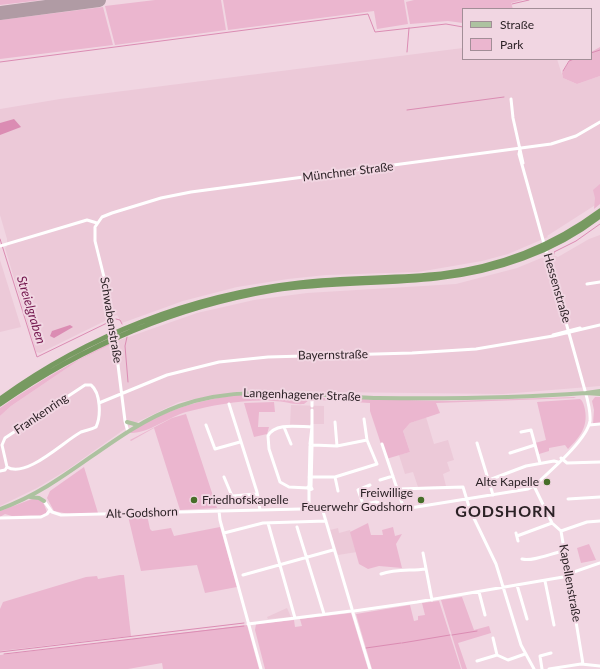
<!DOCTYPE html>
<meta charset="utf-8">
<style>
body{margin:0}
#map{position:relative;width:600px;height:669px;overflow:hidden;background:#f1d6e2;font-family:Lato,sans-serif}
canvas{display:block}
.legend{position:absolute;left:462px;top:8px;width:130px;height:52px;box-sizing:border-box;background:#f1d6e2;border:1px solid #a28e97;margin:0;padding:5px 7px;list-style:none;font-size:12px;color:#2c2226}
.legend li{display:flex;align-items:center;gap:8px;height:20px}
.legend b{width:20px;border:1px solid #a28e97}
</style>
<div id="map">
<canvas width="600" height="669"></canvas>
<ul class="legend">
<li><b style="height:5px;background:#adc2a0"></b>Straße</li>
<li><b style="height:11px;background:#ebb6cf"></b>Park</li>
</ul>
</div>
<script>
const ctx = document.querySelector('canvas').getContext('2d');
ctx.lineJoin = 'round';
function paint(path, color) { ctx.fillStyle = color; ctx.fill(path, 'evenodd'); }
function strokePath(path, color, width, dash) { ctx.strokeStyle = color; ctx.lineWidth = width; ctx.lineCap = dash ? 'butt' : 'round'; ctx.setLineDash(dash || []); ctx.stroke(path); }
function write(font, color, halo, rows, align = 'center') {
  ctx.font = font + ' Lato,sans-serif'; ctx.lineWidth = 4; ctx.setLineDash([]); ctx.textBaseline = 'middle'; ctx.strokeStyle = halo; ctx.fillStyle = color; for (const [text, x, y, turn = 0] of rows) {
    ctx.save(); ctx.translate(x, y); ctx.rotate((+turn || 0) * Math.PI / 180); ctx.textAlign = isNaN(turn) ? turn : align; if (halo) ctx.strokeText(text, 0, 0); ctx.fillText(text, 0, 0); ctx.restore();
  }
}
const built = new Path2D(`
 M463,48v11h94l6,19 14,6 23,-8v126l-53,34 1,1 -40,17 -26,7 -64,11 -92,3 -38,4 -51,8 -54,14 -61,22 -5,-8 -77,38 -4,-1 -31,-104 2,-2v-7l-7,-24v-106l60,-10z
 M600,235v151l-97,8 -261,-3 -63,11 -50,24 -62,44 -30,18 -37,18v-90l11,-10 68,-46 41,-20 77,-27 57,-13 53,-7 149,-9 61,-16 34,-14 7,3 31,-18z
 M0,260l21,67 -21,5z
 M291,405l33,1v18h-14v2h-20z
 M426,417l8,27 14,-4 6,20 -7,2 3,9 -7,3 3,12 -28,1 -5,-15 -8,2 -6,-19 11,-3 -7,-21 7,-8z
 M338,528l1,5 11,-3 7,22 -19,3 -8,-25z
 M287,608l4,9 -23,2 -1,-2z`);
const green = new Path2D(`
 M0,0h42l-42,5z
 M155,0h66l5,30 -111,15 -10,-39z
 M223,0h181l4,24 -31,5 -3,-18 -146,19z
 M414,0h109l-12,3 2,6h-50v14l-15,-2 -38,3 -4,-22z
 M103,7l10,38 -113,14v-39z
 M600,47v29l-23,8 -14,-6 -1,-5 8,-13 21,-1v-7z
 M600,184v20l-6,5 1,-11 -2,-8z
 M120,338v2l-41,20 -68,46 -11,10v-8c38,-27 78,-49 120,-70z
 M242,394l42,1 25,5 -5,4c-11,1 -20,-3 -30,-3 -30,-2 -59,4 -88,11 -17,5 -39,22 -56,21 6,-6 15,-10 23,-14 32,-15 55,-20 89,-25z
 M576,397l-2,1 -138,5 4,10 -30,10 -7,8 7,21 -24,7 -16,-48v-8l-51,-3 4,-2 128,3z
 M595,397h5v26l-7,1 1,-14 -2,-9z
 M580,399c3,2 4,6 5,11 3,17 -5,27 -17,39l-3,-4 -16,3v3l-10,3 -4,-11 11,-3 -9,-38z
 M274,402l1,10h-16l-1,15h11l-2,7 -13,3 -10,-34z
 M186,414l31,94 -37,2 -26,-82 -23,13 -1,-1 42,-22z
 M84,467l14,46 -29,1 -15,-3 -7,-13 3,-7z
 M32,499h5l6,3 4,10 -3,3 -32,1 -7,-2 -5,3v-6z
 M147,515l3,14 2,2 19,-3 3,8 46,-9 17,60 -32,6 -8,-28 -56,6 -13,-55z
 M368,523l3,12h12l-1,-5 11,-3 2,9 7,-2 -6,10 6,24 -23,-2 -11,3 -9,-5 -9,-32z
 M589,544l7,16 -15,3 -4,-15z
 M120,575h4l7,61 -131,15v-42l3,-7 83,-25 11,-1 1,3z
 M462,597l12,33 15,-4 2,7 -33,10 9,26h-5l-21,-69z
 M439,601l22,68h-89l-16,-55 54,-9 4,16 4,-1v-4l7,-1 -3,-12z
 M351,613l17,56h-103l-10,-39 1,-6 38,-4 1,7 7,-1 -2,-7z
 M247,625l12,44h-96l-1,-6 -34,6h-128v-14z`);
const water = new Path2D(`
 M14,119l7,8 -21,8v-12z
 M70,325l3,2 -19,11 -4,-2 2,-5z`);
const stream = new Path2D(`
 M512,4l17,-4
 M407,52l2,-24
 M591,53l9,-3
 M0,62l368,-48 7,18 71,-8 17,3
 M563,71l6,-10 5,-2
 M407,110l97,-13
 M0,239l37,118 70,-34
 M554,254v-2l22,-11 24,-17
 M116,319l4,1 2,4
 M127,337l-2,9 3,36
 M452,635l25,-4
 M402,643l48,-8
 M366,648l35,-5
 M0,652l244,-29
 M4,654l240,-28`);
const taxiway = new Path2D(`
 M78,0l11,1
 M57,5l10,-5`);
const runway = new Path2D(`
 M0,13l99,-13`);
const minor = new Path2D(`
 M511,99l2,19 10,45
 M0,246l87,-26 10,3
 M587,284l13,-2
 M553,335l27,-7
 M85,385h6c10,8 10,32 5,42 -5,3 -10,3 -15,5 -17,9 -55,47 -74,35l-5,-22 3,-7z
 M99,403l68,-28 52,-13 49,-5 144,-4 64,-4 77,-13 47,-11
 M229,404l28,88 3,18
 M312,406v-11
 M312,410v34
 M364,419l3,21
 M335,422l2,24
 M206,425l9,24 25,-7
 M589,425l11,-1
 M284,427l7,17
 M128,432l-3,-11 -15,-120 -15,-60v-14l7,-10 10,-4 49,-15 30,-6 360,-48 25,-8 24,-14
 M521,432l10,-2 9,33
 M477,443l16,52
 M310,444l2,-17
 M382,444l22,65
 M510,453l25,-8
 M561,458l6,5 33,-1
 M0,471l5,-1 2,-3
 M224,477l8,19 25,-2
 M309,477h26l42,-13 -10,-24 -30,6 -24,-1
 M335,477l3,14
 M380,480l13,-4
 M489,480l37,-14 28,-5 4,1
 M534,486l18,37 9,8
 M308,487h3l1,2 -3,1z
 M309,487l1,-41
 M311,487l1,-40
 M308,488l-19,-1 -9,-5 -11,-33 -1,-13c7,-14 31,-9 44,-9
 M398,489l65,-2 7,23 26,54 25,81 13,24
 M568,499l32,-2
 M44,501l8,11 9,3 280,-7 35,-6 28,7 124,-20 6,-3c15,-14 53,-46 56,-65 1,-11 -3,-23 -6,-34l-65,-233 1,-5
 M363,504l-5,-14 12,-5
 M309,508v-18
 M322,508l30,101
 M219,511l1,9 41,149
 M0,518l41,-1 6,-3 3,-4
 M268,523l27,95
 M297,527l27,87
 M561,531l22,133
 M561,531l26,-9 13,-1
 M224,533l39,-10 63,-2
 M516,533l2,8
 M517,536l35,-13
 M423,553l9,47
 M522,559c11,3 30,-6 42,-8
 M381,574c15,-5 29,-3 45,-5
 M568,574l32,-11
 M243,575l90,-25
 M545,581l9,44
 M517,585l10,34
 M479,592l6,23
 M354,611l63,-9 152,-26
 M353,613l17,56
 M248,624l103,-13
 M493,638l4,17
 M477,661l20,-6 11,5 17,-6
 M542,669l-2,-13 11,-3
 M549,669l32,-5 19,2`);
const major = new Path2D(`
 M586,393l14,1
 M127,422l11,3
 M30,497l9,1 5,3
 M0,509c66,-23 113,-79 179,-103 64,-23 133,-10 199,-8 70,1 138,0 208,-5l14,-2`);
const highway = new Path2D(`
 M0,399c88,-64 192,-104 299,-116 47,-6 95,-4 142,-9 58,-7 112,-28 159,-63
 M0,404c83,-58 174,-97 274,-114 54,-8 109,-6 163,-12 58,-6 117,-26 163,-62`);
const markers = [
 [547,482,4,"#476e29"],
 [194,500,4,"#476e29"],
 [421,500,4,"#476e29"]
];
const streetNames = [
 ["Münchner Straße",348,172,-7],
 ["Hessenstraße",557,288,74],
 ["Schwabenstraße",111,320,81],
 ["Bayernstraße",333,355,-1],
 ["Langenhagener Straße",302,395,2],
 ["Frankenring",41,414,-34],
 ["Alt-Godshorn",142,513,-2],
 ["Kapellenstraße",570,583,80]
];
const poiNames = [
 ["Alte Kapelle",539,482],
 ["Freiwillige",413,493],
 ["Feuerwehr Godshorn",413,507],
 ["Friedhofskapelle",202,500,"left"]
];
const waterNames = [
 ["Streielgraben",31,310,73]
];
const districtNames = [
 ["GODSHORN",506,512]
];
paint(built, '#ecc9d8');
paint(green, '#ebb6cf');
paint(water, '#db8cb3');
strokePath(stream, '#db8cb3', 1);
strokePath(taxiway, '#b09ba4', 5.5);
strokePath(runway, '#b09ba4', 14);
strokePath(minor, '#fff', 3);
strokePath(major, '#adc2a0', 4);
strokePath(highway, '#779a61', 5);
for (const [x, y, r, color] of markers) { const dot = new Path2D(); dot.arc(x, y, r, 0, 2 * Math.PI); ctx.fillStyle = color; ctx.fill(dot); strokePath(dot, '#f1d6e2', 1.5); }
write('12px', '#2c2226', '#f1d6e2', streetNames);
write('12px', '#2c2226', '#f1d6e2', poiNames, 'right');
write('italic 13px', '#751950', '#f1d6e2', waterNames);
ctx.letterSpacing = '1px';
write('bold 16px', '#2c2226', '#f1d6e2', districtNames);
ctx.letterSpacing = '0px';
</script>
